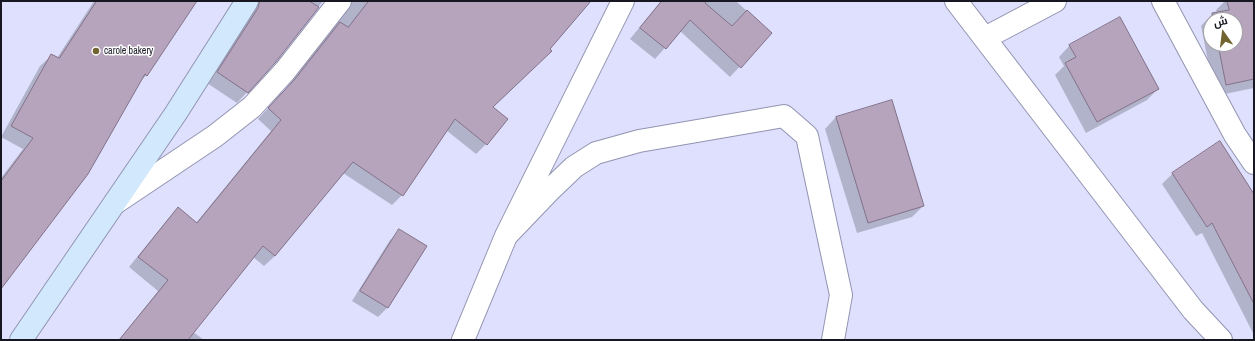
<!DOCTYPE html>
<meta charset="utf-8">
<style>
body{margin:0}
#map{position:relative;width:1255px;height:341px;overflow:hidden;background:#dee0fe;font-family:"Archivo Narrow",Cairo,sans-serif}
canvas{display:block}
.frame{position:absolute;inset:0;border:2px solid #161721;pointer-events:none}
.north{position:absolute;left:1203px;top:12px;width:40px;height:40px;box-sizing:border-box;background:#fff;border:1px solid #a2a2a6;border-radius:50%;rotate:346deg;font-size:11px;font-weight:700;line-height:16px;text-align:center;color:#161721}
.north::after{content:'';display:block;margin:auto;width:14px;height:18px;background:#726431;clip-path:polygon(50% 0,100% 100%,50% 72%,0 100%)}
</style>
<div id="map">
<canvas width="1255" height="341"></canvas>
<div class="frame"></div>
<div class="north">ش</div>
</div>
<script>
const ctx = document.querySelector('canvas').getContext('2d');
ctx.lineJoin = 'round';
function paint(path, color) { ctx.fillStyle = color; ctx.fill(path, 'evenodd'); }
function strokePath(path, color, width, dash) { ctx.strokeStyle = color; ctx.lineWidth = width; ctx.lineCap = dash ? 'butt' : 'round'; ctx.setLineDash(dash || []); ctx.stroke(path); }
function write(font, color, halo, rows, align = 'center') {
  ctx.font = font + ' "Archivo Narrow",sans-serif'; ctx.lineWidth = 3; ctx.setLineDash([]); ctx.textBaseline = 'middle'; ctx.strokeStyle = halo; ctx.fillStyle = color; for (const [text, x, y, turn = 0] of rows) {
    ctx.save(); ctx.translate(x, y); ctx.rotate((+turn || 0) * Math.PI / 180); ctx.textAlign = isNaN(turn) ? turn : align; if (halo) ctx.strokeText(text, 0, 0); ctx.fillText(text, 0, 0); ctx.restore();
  }
}
const shadow = new Path2D(`
 M94,1h101l-48,74 -9,8 -137,201v-106l22,-29 -22,-12 39,-71 12,-11 5,3z
 M258,1h65l-48,61 -38,41 -30,-20z
 M337,1h231l-76,107 -6,36 -10,10 -30,-24 -44,65 -10,10 -49,-32 -68,83 -11,10 -11,-9 -60,75 11,8h-85l39,-49 -29,-24 39,-48 10,-10 18,14 75,-92 -13,-12 27,-29 55,-70 2,-6z
 M661,1h75l35,32 -41,44 -50,-46 -25,28 -25,-20z
 M1225,1h29v87l-39,8 -14,-70 11,-12 5,-1 -1,-3zM1211,20h24v24h-24z
 M1070,45l88,44 -11,11 -61,33 -31,-58 9,-9 -5,-9z
 M836,117l87,89 -11,11 -55,16 -32,-104z
 M1220,143l34,52v140l-52,-102 -6,3 -34,-52 10,-10z
 M400,231l25,16 -38,61 -9,9 -26,-16 38,-61z`);
const building = new Path2D(`
 M97,1h100l-50,75 -2,-2 -57,100 -87,115v-108l32,-43 -22,-12 40,-72 8,4z
 M260,1h49l10,6 -44,56 -27,30 -31,-21 41,-64z
 M369,1h222l-41,48 2,2 -59,56 15,12 -21,26 -32,-26 -52,77 -50,-34 -78,94 -12,-10 -75,94h-69l49,-60 -30,-23 40,-50 19,16 84,-103 -13,-12 27,-29 45,-57 8,5z
 M662,1h44l-1,2 27,23 15,-16 25,23 -31,35 -51,-48 -24,29 -26,-21z
 M1227,1h27v78l-28,6 -8,-41h17v-24h-22l-1,-7 17,-3z
 M1120,17l39,72 -62,33 -32,-59 11,-6 -7,-12z
 M892,100l32,106 -56,17 -32,-106z
 M1220,141l34,53v110l-42,-81 -5,4 -35,-54z
 M399,229l28,17 -39,62 -28,-17z`);
const minor = new Path2D(`
 M956,1l237,309 28,30
 M1163,1l72,134 19,28
 M985,38l70,-37
 M115,203l100,-67 37,-29 33,-36 55,-70
 M506,236l45,-47 23,-22 22,-14 43,-12 145,-25 23,20 34,159 -8,45
 M463,340l43,-104 117,-235`);
const secondary = new Path2D(`
 M21,340l155,-227 71,-112`);
const markers = [
 [96,51,4,"#726431"]
];
const poiNames = [
 ["carole bakery",104,51]
];
paint(shadow, '#0003');
paint(building, '#b6a4bd');
strokePath(building, '#817088', 1);
strokePath(minor, '#9294b0', 24);
strokePath(secondary, '#9294b0', 24);
strokePath(minor, '#fff', 22);
strokePath(secondary, '#d2e8fc', 22);
for (const [x, y, r, color] of markers) { const dot = new Path2D(); dot.arc(x, y, r, 0, 2 * Math.PI); ctx.fillStyle = color; ctx.fill(dot); strokePath(dot, '#fff', 1.5); }
write('10px', '#161721', '#fff', poiNames, 'left');
</script>
